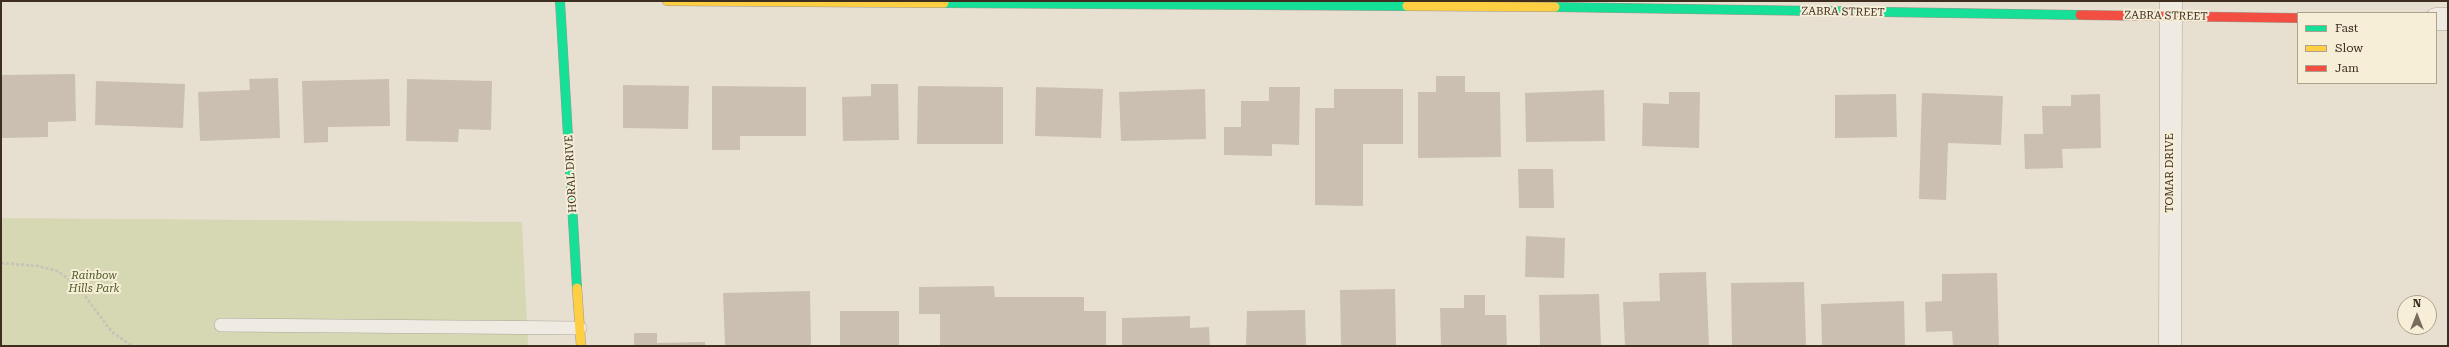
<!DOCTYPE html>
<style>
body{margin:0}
#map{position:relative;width:2449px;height:347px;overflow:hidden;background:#e7e0d1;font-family:"Roboto Serif",serif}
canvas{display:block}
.frame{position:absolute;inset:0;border:2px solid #3d2e20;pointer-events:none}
.legend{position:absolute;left:2297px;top:12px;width:140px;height:72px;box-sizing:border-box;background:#f7eed8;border:1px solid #ada18e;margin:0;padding:5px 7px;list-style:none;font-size:12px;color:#3d2e20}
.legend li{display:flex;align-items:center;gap:8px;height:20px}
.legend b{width:20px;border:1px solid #ada18e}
.north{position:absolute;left:2397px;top:295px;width:40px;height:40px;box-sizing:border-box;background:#f7eed8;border:1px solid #ada18e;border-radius:50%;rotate:0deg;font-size:11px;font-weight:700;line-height:16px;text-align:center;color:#3d2e20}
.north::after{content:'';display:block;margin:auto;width:14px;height:18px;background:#786c5e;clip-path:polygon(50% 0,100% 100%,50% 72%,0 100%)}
</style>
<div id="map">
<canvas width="2449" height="347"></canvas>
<div class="frame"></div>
<ul class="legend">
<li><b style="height:5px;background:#16e098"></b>Fast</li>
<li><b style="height:5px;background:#ffcf43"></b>Slow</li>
<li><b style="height:5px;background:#f24e42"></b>Jam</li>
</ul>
<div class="north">N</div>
</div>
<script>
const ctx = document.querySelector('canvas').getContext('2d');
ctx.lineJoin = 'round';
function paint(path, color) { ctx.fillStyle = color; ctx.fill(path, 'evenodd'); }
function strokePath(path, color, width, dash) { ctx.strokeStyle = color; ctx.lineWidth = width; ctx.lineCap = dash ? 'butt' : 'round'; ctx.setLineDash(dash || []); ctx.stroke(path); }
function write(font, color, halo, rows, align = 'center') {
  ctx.font = font + ' "Roboto Serif",serif'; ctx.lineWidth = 4; ctx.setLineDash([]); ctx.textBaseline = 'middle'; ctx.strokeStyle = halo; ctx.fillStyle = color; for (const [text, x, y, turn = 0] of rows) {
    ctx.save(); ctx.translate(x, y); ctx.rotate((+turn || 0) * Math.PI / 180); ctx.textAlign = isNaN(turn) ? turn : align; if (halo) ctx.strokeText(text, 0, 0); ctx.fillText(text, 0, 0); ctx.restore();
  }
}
const green = new Path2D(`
 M1,218l521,4 6,124h-527z`);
const building = new Path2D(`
 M75,74l1,47 -28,1v15l-47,1v-63z
 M1436,76h29v16h35l1,65 -83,1v-66h18z
 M278,78l2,60 -80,3 -2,-49 52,-2 -1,-11z
 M389,79l1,47 -62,1v15l-24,1 -2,-62z
 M407,79l85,2 -1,49 -32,-1 -1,13 -52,-1z
 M96,81l89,3 -2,44 -88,-3z
 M871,84h27l1,56 -56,1 -1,-44 29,-1z
 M623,85l66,1 -1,43 -65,-1z
 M712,86l94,1v49h-66v14h-28z
 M918,86l85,1v57h-86z
 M1036,87l67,2 -2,49 -66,-2z
 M1269,87h31l-1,58 -27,-1v12l-48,-1v-28h17v-26h28z
 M1205,89l1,50 -85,2 -2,-49z
 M1334,89h69v55h-40v62l-48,-1v-97h19z
 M1604,90l1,51 -79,1 -1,-49z
 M1669,92h31l-1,56 -57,-2 1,-43 26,1z
 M1922,93l81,3 -2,49 -53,-2 -2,57 -27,-1z
 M1896,94l1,43 -62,1v-43z
 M2100,94l1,54 -39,1 1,19 -38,1 -1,-35h19l-1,-28h29v-11z
 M1518,169h35l1,39h-35z
 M1526,236l39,2 -1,40 -39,-1z
 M1706,272l3,74h-84l-2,-44 37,-1 -1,-28z
 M1997,273l2,73h-46l-1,-15 -26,1 -1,-30 17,-1v-27z
 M1804,282l2,64h-74l-1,-63z
 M994,286l1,11h89v14h22v35h-166v-32h-21v-27z
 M1395,289l1,57h-55l-1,-56z
 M810,291l1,55 -86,-1 -2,-52z
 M1599,294l2,52h-61l-1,-51z
 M1464,295h21v20h21l1,31h-66l-1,-38h24z
 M1904,301l1,45h-83l-1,-42z
 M1305,310l1,36h-60l1,-35z
 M840,311h59v35h-59z
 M1190,316v12l19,-1 1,19h-88v-28z
 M634,333h23v10l48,-1v4h-71z`);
const path = new Path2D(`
 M1,263l37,3 19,5 19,13 36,48 20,14`);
const lane = new Path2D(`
 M221,325l359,3`);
const street = new Path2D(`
 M2436,19h12
 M2170,346l1,-345`);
const fast = new Path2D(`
 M560,1l17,287
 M944,3l463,3
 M1555,7l525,8`);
const slow = new Path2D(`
 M667,1l277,2
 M1407,6l148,1
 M577,288l4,58`);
const jam = new Path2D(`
 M2080,15l218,3`);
const streetNames = [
 ["ZABRA STREET",1843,12,1],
 ["ZABRA STREET",2166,16,1],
 ["TOMAR DRIVE",2170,173,-90],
 ["HORAL DRIVE",571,174,-93]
];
const parkNames = [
 ["Rainbow",94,276],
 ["Hills Park",94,289]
];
paint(green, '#d6d7b3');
paint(building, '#cbbfb2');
strokePath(lane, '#ada599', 14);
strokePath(street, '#ada599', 23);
strokePath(fast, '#9c958a', 10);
strokePath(slow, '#9c958a', 10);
strokePath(jam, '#9c958a', 10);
strokePath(path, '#c8c2b9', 2.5, [3, 2]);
strokePath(lane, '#efebe3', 13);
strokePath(street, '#efebe3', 22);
strokePath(fast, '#16e098', 9);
strokePath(slow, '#ffcf43', 9);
strokePath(jam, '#f24e42', 9);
write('11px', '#3d2e20', '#f7eed8', streetNames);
write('italic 11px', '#4d5a26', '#f7eed8', parkNames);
</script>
